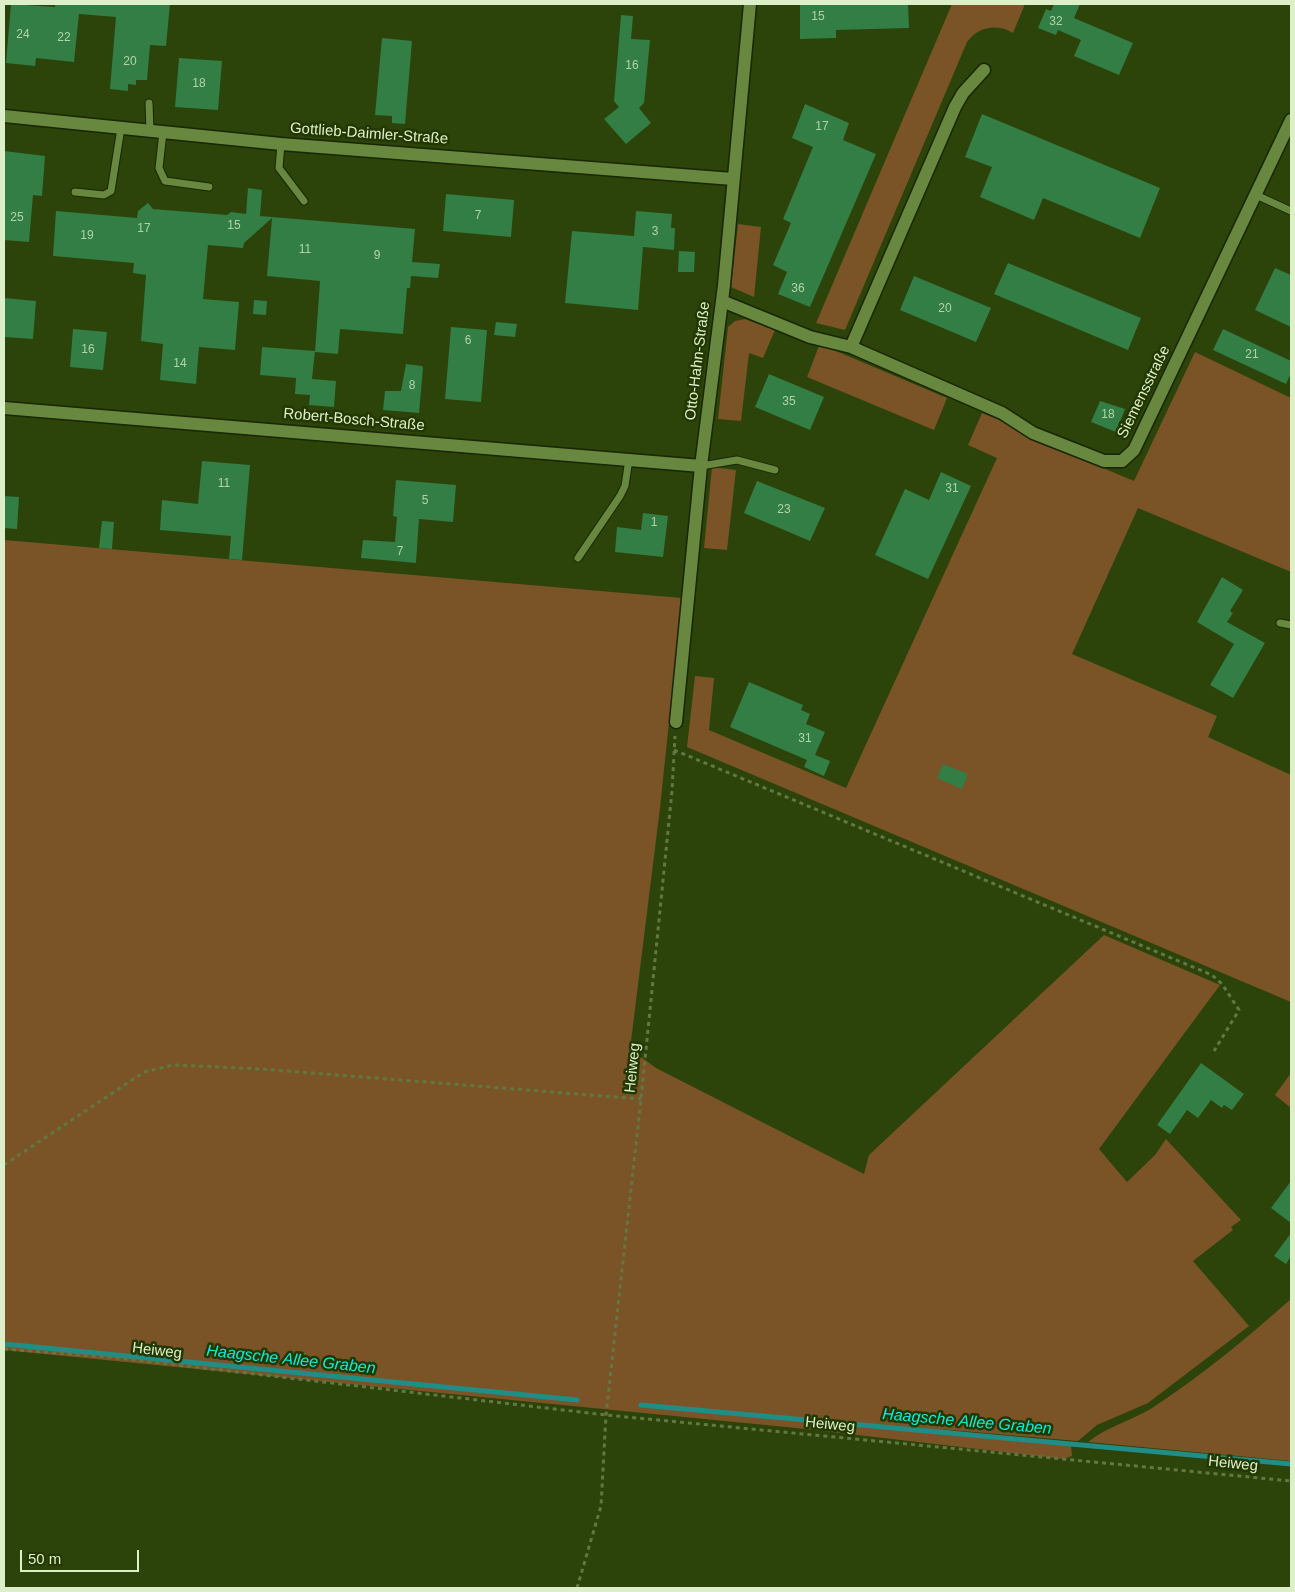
<!DOCTYPE html>
<meta charset="utf-8">
<style>
body{margin:0}
#map{position:relative;width:1295px;height:1592px;overflow:hidden;background:#2c4309;font-family:Arial,sans-serif}
canvas{display:block}
.frame{position:absolute;inset:0;border:5px solid #dcefc9;pointer-events:none}
.scale{position:absolute;left:20px;top:1550px;width:119px;height:22px;box-sizing:border-box;border:2px solid #dcefc9;border-top:0;padding-left:6px;font-size:15px;line-height:18px;white-space:nowrap;color:#dcefc9;-webkit-text-stroke:4px #223800;paint-order:stroke}
</style>
<div id="map">
<canvas width="1295" height="1592"></canvas>
<div class="frame"></div>
<div class="scale">50 m</div>
</div>
<script>
const ctx = document.querySelector('canvas').getContext('2d');
ctx.lineJoin = 'round';
function paint(path, color) { ctx.fillStyle = color; ctx.fill(path, 'evenodd'); }
function strokePath(path, color, width, dash) { ctx.strokeStyle = color; ctx.lineWidth = width; ctx.lineCap = dash ? 'butt' : 'round'; ctx.setLineDash(dash || []); ctx.stroke(path); }
function write(font, color, halo, rows, align = 'center') {
  ctx.font = font + ' Arial,sans-serif'; ctx.lineWidth = 5; ctx.setLineDash([]); ctx.textBaseline = 'middle'; ctx.strokeStyle = halo; ctx.fillStyle = color; for (const [text, x, y, turn = 0] of rows) {
    ctx.save(); ctx.translate(x, y); ctx.rotate((+turn || 0) * Math.PI / 180); ctx.textAlign = isNaN(turn) ? turn : align; if (halo) ctx.strokeText(text, 0, 0); ctx.fillText(text, 0, 0); ctx.restore();
  }
}
const green = new Path2D(`
 M952,4h73l-12,29c-17,-10 -35,-6 -46,9l-122,288 -29,-7z
 M738,224l23,3 -7,70 -23,-10z
 M745,319l30,11 -12,28 -14,-5 -8,68 -23,-2 10,-92 7,-6z
 M819,346l10,2 118,50 -13,32 -127,-53z
 M1195,352l96,46v174l-153,-64 -66,146 145,62 -9,21 83,38v227l-604,-255 8,-71 19,2 -5,52 137,58 151,-330 -29,-13 14,-32 24,10 18,12 110,46z
 M712,467l24,3 -9,80 -23,-2z
 M4,540l678,58 -22,210 -30,241 26,19 208,106 5,-19 235,-220 116,50 -121,164 28,33 28,-27 11,-16 75,81 -10,7 2,3 -40,31 56,65 -101,77 -51,22 -19,16 -140,-12 133,16 1,11 -8,3 -258,-30 -802,-79z
 M1291,1073v35l-16,-13z
 M1291,1299v162l-203,-19c20,-16 43,-21 64,-34 49,-32 95,-70 139,-109z`);
const stream = new Path2D(`
 M4,1344l573,56
 M641,1405l650,59`);
const building = new Path2D(`
 M11,4l44,3v-3h115l-4,42 -16,-1 -3,35h-11v5l-8,-1v7l-18,-2 6,-72 -37,-3 -5,48 -38,-4 -1,8 -29,-3z
 M800,4h108l1,24 -73,2v8l-36,1z
 M1054,4h26l-6,14 59,25 -14,32 -45,-19 7,-16 -23,-10 -2,5 -18,-7 8,-19 5,2z
 M621,15l12,1 -2,23 19,1 -6,63 -5,5 12,15 -25,21 -22,-25 15,-12 -5,-6z
 M382,38l30,3 -7,83 -13,-1v-7l-17,-1z
 M179,58l43,3 -4,49 -43,-3z
 M805,104l44,19 -6,17 33,14 -66,153 -32,-13 9,-22 -14,-7 18,-42 -8,-4 30,-72 -21,-9z
 M982,114l178,74 -20,50 -97,-40 -9,22 -54,-23 12,-30 -27,-10z
 M4,151l41,5 -3,40 -9,-1 -4,47 -25,-2z
 M248,188l14,2 -2,26 155,13 -3,33 28,2 -2,14 -27,-2 -1,12h-3l-4,46 -63,-5 -2,25 -23,-2 5,-71 -53,-5 5,-58 -28,25 -1,5 -35,-3 -5,54 36,3 -4,48 -36,-3 -3,37 -36,-4 3,-36 -22,-3 5,-66 -13,-2 1,-10 -81,-7 3,-45 81,7 1,-7 10,-8 5,6 74,6 4,-3 15,2z
 M446,194l68,6 -3,37 -68,-6z
 M636,211l36,3 -1,14h4l-1,22 -31,-3 -5,63 -73,-7 7,-72 62,5z
 M679,251l16,1 -1,20h-16z
 M1008,263l133,55 -13,32 -134,-56z
 M1275,268l16,7v52l-36,-17z
 M914,276l77,32 -15,34 -76,-32z
 M4,298l32,3 -3,38 -29,-2z
 M254,300l13,1 -1,14 -13,-1z
 M496,322l21,2 -2,13 -21,-2z
 M451,327l36,3 -6,72 -36,-3z
 M73,329l34,3 -4,38 -33,-3z
 M1223,329l68,32v12l-5,11 -73,-34z
 M262,347l53,4 -3,28 24,2 -2,26 -25,-2 1,-10 -15,-1 1,-16 -36,-3z
 M406,364l16,2 1,2 -4,45 -36,-3 2,-19h16z
 M769,374l55,23 -14,33 -55,-23z
 M1100,401l25,8 -9,23 -25,-10z
 M202,461l48,4 -8,95 -13,-1 2,-23 -71,-6 2,-30 36,4z
 M941,472l30,14 -43,93 -53,-24 30,-66 24,11z
 M396,480l60,5 -3,37 -34,-3 -3,44 -55,-5 2,-18 32,2 2,-25 -4,-1z
 M757,481l68,27 -15,33 -66,-28z
 M4,496l15,1 -2,32 -13,-1z
 M643,513l25,3 -5,41 -48,-5 2,-25 24,3z
 M102,521l12,1 -2,27 -13,-1z
 M1222,577l21,13 -13,21 3,2 -6,9 38,21 -32,55 -23,-13 24,-41 -37,-22z
 M749,682l54,23 -2,5 9,4 -4,10 19,8 -10,23 15,6 -6,15 -20,-9 3,-7 -77,-33z
 M943,764l25,10 -6,15 -25,-11z
 M1201,1063l43,31 -12,16 -8,-5 -2,3 -11,-8 -13,18 -11,-8 -17,24 -13,-9z
 M1291,1181v42l-20,-15z
 M1291,1233v23l-5,8 -12,-8z`);
const path = new Path2D(`
 M674,750l538,225 10,9 17,26 -25,41
 M4,1165l140,-93 29,-7 88,4 380,30
 M4,1349l105,8 497,58 685,66
 M577,1588l24,-82 5,-91 35,-316 31,-308 3,-55`);
const service = new Path2D(`
 M149,103l1,28
 M163,132l-4,36 6,13 44,6
 M281,144l-2,24 25,33
 M75,192l29,3 7,-4 10,-63
 M1256,195l35,16
 M701,466l36,-6 38,10
 M578,558l42,-62 5,-10 4,-27
 M1280,623l11,2`);
const minor = new Path2D(`
 M4,116l277,28 452,35
 M722,301l88,36 41,10 151,66 31,20 71,28h18l12,-11 157,-330
 M851,347l104,-240 8,-14 21,-23
 M4,408l697,58
 M676,722l25,-256 23,-181 26,-281`);
const numberNames = [
 ["15",818,17],
 ["32",1056,22],
 ["24",23,35],
 ["22",64,38],
 ["20",130,62],
 ["16",632,66],
 ["18",199,84],
 ["17",822,127],
 ["7",478,216],
 ["25",17,218],
 ["15",234,226],
 ["17",144,229],
 ["3",655,232],
 ["19",87,236],
 ["11",305,250],
 ["9",377,256],
 ["36",798,289],
 ["20",945,309],
 ["6",468,341],
 ["16",88,350],
 ["21",1252,355],
 ["14",180,364],
 ["8",412,386],
 ["35",789,402],
 ["18",1108,415],
 ["11",224,484],
 ["31",952,489],
 ["5",425,501],
 ["23",784,510],
 ["1",654,523],
 ["7",400,552],
 ["31",805,739]
];
const streetNames = [
 ["Gottlieb-Daimler-Straße",369,134,4],
 ["Otto-Hahn-Straße",698,361,-83],
 ["Siemensstraße",1144,392,-64],
 ["Robert-Bosch-Straße",354,420,5],
 ["Heiweg",633,1068,-84],
 ["Heiweg",157,1351,7],
 ["Heiweg",830,1425,6],
 ["Heiweg",1233,1464,6]
];
const waterNames = [
 ["Haagsche Allee Graben",291,1360,6],
 ["Haagsche Allee Graben",967,1422,5]
];
paint(green, '#7a5427');
strokePath(stream, '#218d87', 5);
paint(building, '#327e45');
strokePath(service, '#182701', 9);
strokePath(minor, '#182701', 15);
strokePath(path, '#627844', 3, [4, 4]);
strokePath(service, '#688840', 7);
strokePath(minor, '#688840', 12);
write('12px', '#b2d3a8', null, numberNames);
write('15px', '#dcefc9', '#223800', streetNames);
write('italic 16px', '#0cece1', '#223800', waterNames);
</script>
